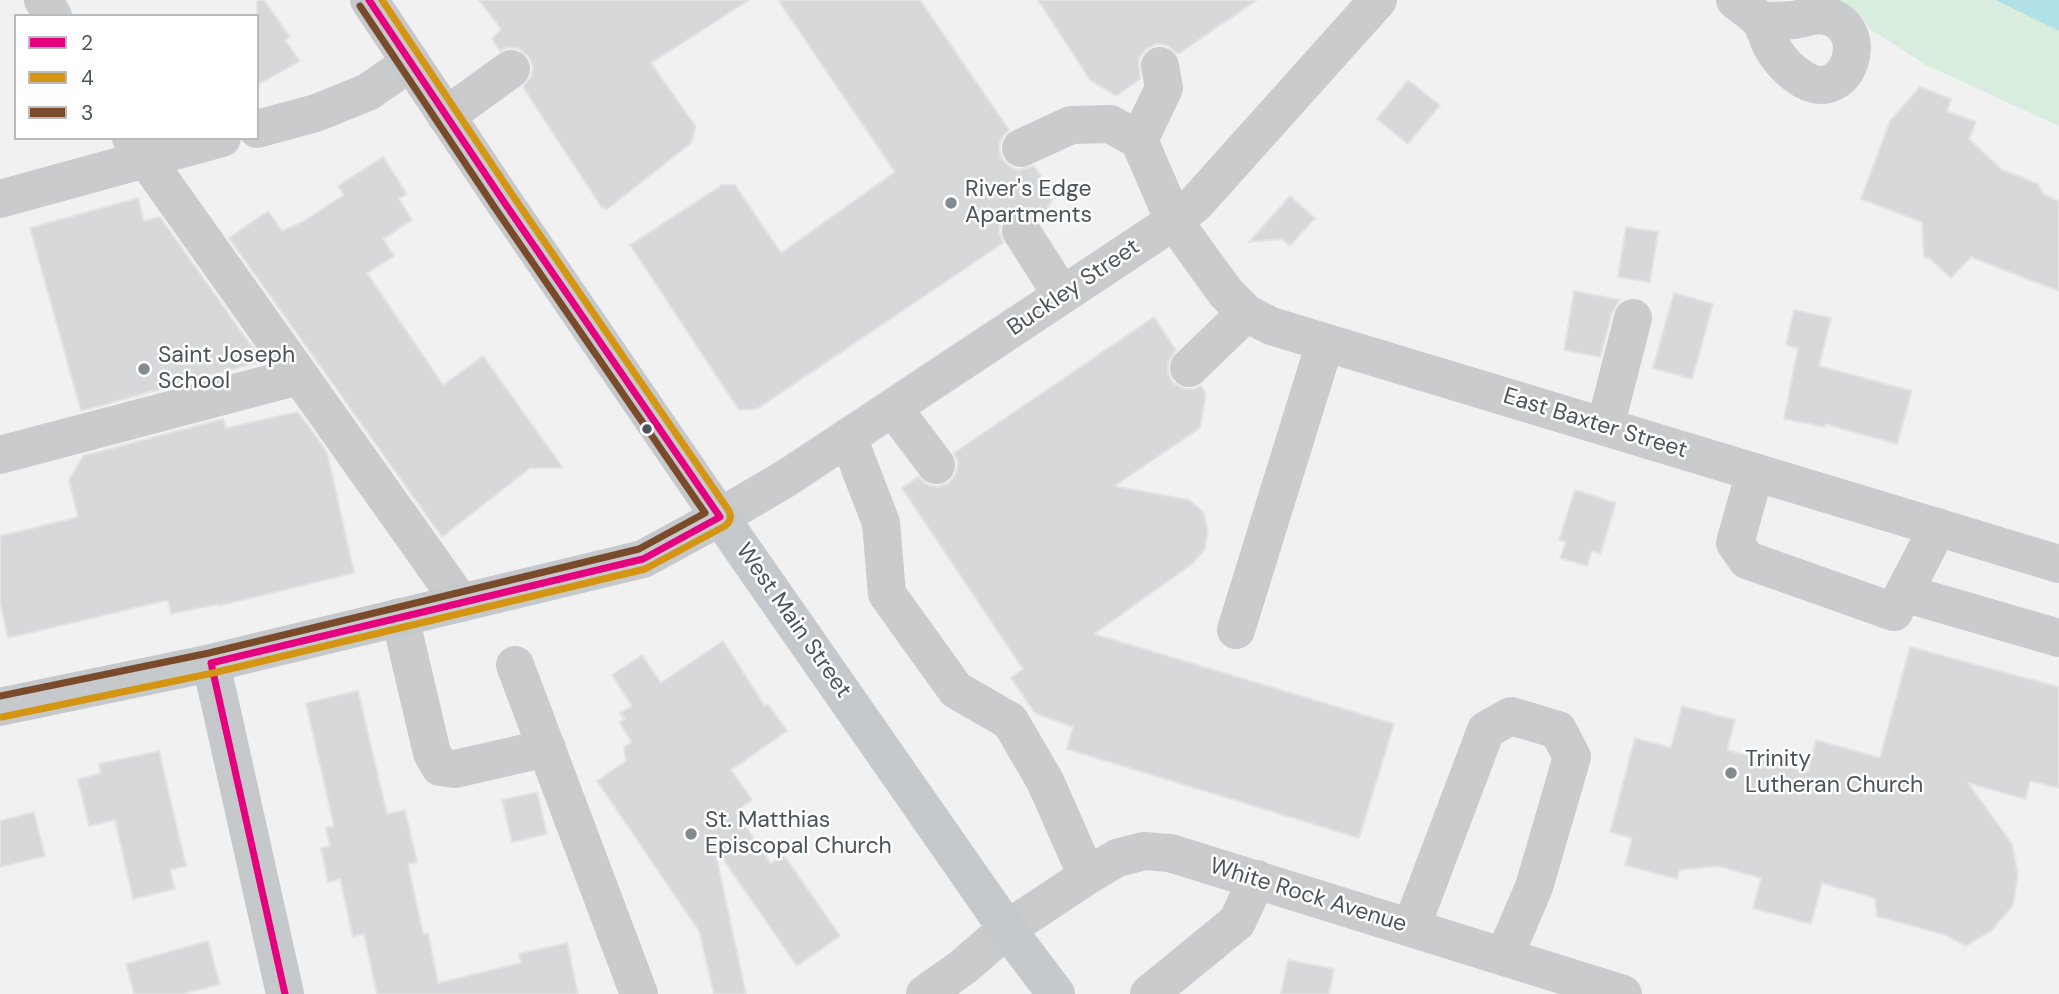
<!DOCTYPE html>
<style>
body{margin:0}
#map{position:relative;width:2059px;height:994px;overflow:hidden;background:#f1f1f1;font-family:"DM Sans",sans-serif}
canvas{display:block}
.legend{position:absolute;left:14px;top:14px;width:245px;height:126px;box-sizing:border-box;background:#fff;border:2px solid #b7bbbd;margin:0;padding:9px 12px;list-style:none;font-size:21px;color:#4a545b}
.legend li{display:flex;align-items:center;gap:14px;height:35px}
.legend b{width:35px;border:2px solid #b7bbbd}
</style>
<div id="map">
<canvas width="2059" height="994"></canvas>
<ul class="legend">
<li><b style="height:9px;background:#e5007d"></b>2</li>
<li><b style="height:9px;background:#d49612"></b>4</li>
<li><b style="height:9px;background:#7a4b2a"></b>3</li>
</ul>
</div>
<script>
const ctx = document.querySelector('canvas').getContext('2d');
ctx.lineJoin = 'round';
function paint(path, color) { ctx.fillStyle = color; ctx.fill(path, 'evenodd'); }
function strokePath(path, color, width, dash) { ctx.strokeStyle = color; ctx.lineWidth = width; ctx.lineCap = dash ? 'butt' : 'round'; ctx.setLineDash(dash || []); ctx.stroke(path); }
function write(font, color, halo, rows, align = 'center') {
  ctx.font = font + ' "DM Sans",sans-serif'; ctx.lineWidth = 5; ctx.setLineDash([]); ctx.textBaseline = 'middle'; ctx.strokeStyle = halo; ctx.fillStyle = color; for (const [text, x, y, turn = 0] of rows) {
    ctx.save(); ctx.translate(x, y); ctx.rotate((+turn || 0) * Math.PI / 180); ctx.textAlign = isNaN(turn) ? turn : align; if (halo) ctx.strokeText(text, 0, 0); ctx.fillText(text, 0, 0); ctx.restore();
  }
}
const green = new Path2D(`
 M1832,0h227v126l-133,-61 -56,-36 -8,-12 -10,-9z`);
const water = new Path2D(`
 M1996,0h63v31z`);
const building = new Path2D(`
 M257,0h7l26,37 -5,3 15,21 -43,24z
 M479,0h270l-98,63 45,64 -5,16 -85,67 -2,-3 -2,1 -79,-121 8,-10 2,-10 -4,-10 -10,-8 -11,-2 -8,4 -8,-12 9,-10z
 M778,0h142l89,130 -6,6 -4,9 2,13 8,8 9,4 16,-4 13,19 5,14 -6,14 -7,5 -9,-7 -9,-2 -12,4 -8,9 -2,9 4,12 -246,166 -18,1 -109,-165 92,-60h13l46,68 114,-81z
 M1038,0h219l-79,54 -11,-9 -10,-1 -11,5 -7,10 1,20 -24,17 -26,-16z
 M1408,80l32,25 -32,39 -31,-25z
 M1920,87l31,12 -4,12 29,11 -7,17 33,31 36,14 5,10 16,7v90l-88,-34 -20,21 -21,-19 -6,-3 -2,-34 -61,-23 29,-78z
 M383,157l24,37 -8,5 13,21 -29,19 11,17 -27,17 76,112 40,-29 80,112h-33l-88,69 -213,-299 39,-27 14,20 22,-10 40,-26 -6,-9z
 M1290,196l25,22 -25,28 -8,-7 -33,3z
 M138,198l6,23 16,-4 97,137 2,8 -178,49 -51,-183z
 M1626,227l32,5 -8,50 -32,-5z
 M1574,291l46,9 -8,13 -12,44 -36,-7z
 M1674,293l39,11 -21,75 -39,-11z
 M1794,310l37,8 -12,48 93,25 -15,53 -72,-20v3l-41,-8 14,-71 -12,-3z
 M1154,317l22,33 -8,13v10l5,10 11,6h10l7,-3 5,8 -6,34 -86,58 75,14 14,12 5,18 -3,19 -13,15 -98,70 300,90 -35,114 -292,-89 6,-22 -38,-14 -24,-35 12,-9 -121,-181 16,-11 10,8 10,2 11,-4 7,-10 2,-10 -4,-10z
 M298,412l29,40 27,121 -136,33v-2l-47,10 -3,-14 -160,38 -8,-36v-66l78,-19 -9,-37 14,-24 140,-37 3,9z
 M1575,490l41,13 -16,51 -8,-3 -5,15 -27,-8 6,-16 -7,-2z
 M723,641l42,65 3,-2 19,27 -56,39 21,30 -16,12 35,52 13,-9 56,81 -43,30 -83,-120 32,148h-32l-15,-63 -102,-150 29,-20 -2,-14 8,-5 -13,-20 6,-3 -5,-6 12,-7 -20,-31 30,-20 19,28z
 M1910,647l149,40v101l-29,-7 -5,18 -57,-16 44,61 6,31 -5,30 -21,25 -26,16 -21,-11 -68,-19 -2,-18 -53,-15 -11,41 -58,-16 8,-30 -43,-12 -38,4 -3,9 -52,-14 7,-27 -22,-6 25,-94 36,10 11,-42 53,14 -8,30 81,22 8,-32 64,18z
 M358,691l29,123 18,-4 12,52 -9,2 15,70 5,-1 10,50 83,-20 -2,-9 48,-11 11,51h-201l-13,-60 -11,3 -13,-58 -12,3 -7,-34 9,-2 -4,-18 8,-2 -28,-123z
 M159,751l27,115 -16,4 5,19 -42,10 -18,-79 -26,6 -11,-47 23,-6 -2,-9z
 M537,792l10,42 -35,8 -10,-42z
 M34,812l11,44 -45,11v-46z
 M208,941l12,43 -37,10h-49l-8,-30z
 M1288,960l46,9 -5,25h-48z`);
const minor = new Path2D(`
 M43,0l10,16
 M1735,0c8,7 19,13 25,21 5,6 7,17 11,24 7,14 20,27 33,35 45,25 70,-54 21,-64 -10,-3 -22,3 -32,4 -11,1 -22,1 -32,1
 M1160,66l4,22 -25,52 35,81 23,32 29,40 20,20 25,13 788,238
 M446,116l65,-47
 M257,129l59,-16 52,-21 43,-30
 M131,138l330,465
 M1021,148l50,-23 39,-1 29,16
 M0,199l222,-61
 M1021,231l41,64
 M1189,368l57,-55
 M893,408l43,57
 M1605,427l28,-109
 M848,437l33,86 6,71 69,96 54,31 35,60 42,95
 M0,455l299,-79
 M1755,472l-20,71 12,17 147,52 44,-85
 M720,517l65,-38 389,-258 22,-18 182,-203
 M1904,593l155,45
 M400,617l32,136 8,14 15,2 92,-21
 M1236,630l89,-287
 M515,665l124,329
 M1411,928l75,-198 25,-14 47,14 14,27 -38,130 -30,70
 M925,994l38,-27 44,-38 80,-53 30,-18 27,-7 26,2 453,141
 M1149,994l88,-72 20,-43`);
const major = new Path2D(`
 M369,0l135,202 216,315 287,412 49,65
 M211,663l74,331
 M0,707l211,-44 432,-104 77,-42`);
const bus1 = new Path2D(`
 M285,994l-74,-331 432,-104 77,-42 -216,-315 -135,-202`);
const bus2 = new Path2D(`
 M2,717l211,-44 432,-104 80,-43c5,-4 7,-9 4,-15l-216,-315 -131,-196`);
const bus3 = new Path2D(`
 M0,696l209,-43 430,-104 66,-36 -210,-305 -135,-202`);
const markers = [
 [951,203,7,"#848b90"],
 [144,369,7,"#848b90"],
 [647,429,6,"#4a545b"],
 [1731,773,7,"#848b90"],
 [691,834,7,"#848b90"]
];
const poiNames = [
 ["River's Edge",965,190],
 ["Apartments",965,216],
 ["Saint Joseph",158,356],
 ["School",158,382],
 ["Trinity",1745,760],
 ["Lutheran Church",1745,786],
 ["St. Matthias",705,821],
 ["Episcopal Church",705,847]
];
const streetNames = [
 ["Buckley Street",1074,288,-34],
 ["East Baxter Street",1595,424,17],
 ["West Main Street",793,621,55],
 ["White Rock Avenue",1308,896,17]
];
paint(green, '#d8edde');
paint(water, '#b1e0e6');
paint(building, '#d7d8da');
strokePath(building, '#e3e3e3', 2);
strokePath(minor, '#c9cbcc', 38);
strokePath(major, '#c6c9cc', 38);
strokePath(bus1, '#e5007d', 7);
strokePath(bus2, '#d49612', 7);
strokePath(bus3, '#7a4b2a', 7);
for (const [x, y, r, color] of markers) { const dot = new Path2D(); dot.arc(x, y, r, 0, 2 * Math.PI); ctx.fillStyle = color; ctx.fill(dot); strokePath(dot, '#fff', 2.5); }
write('23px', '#4a545b', '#fff', poiNames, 'left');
write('23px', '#4a545b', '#fff', streetNames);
</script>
